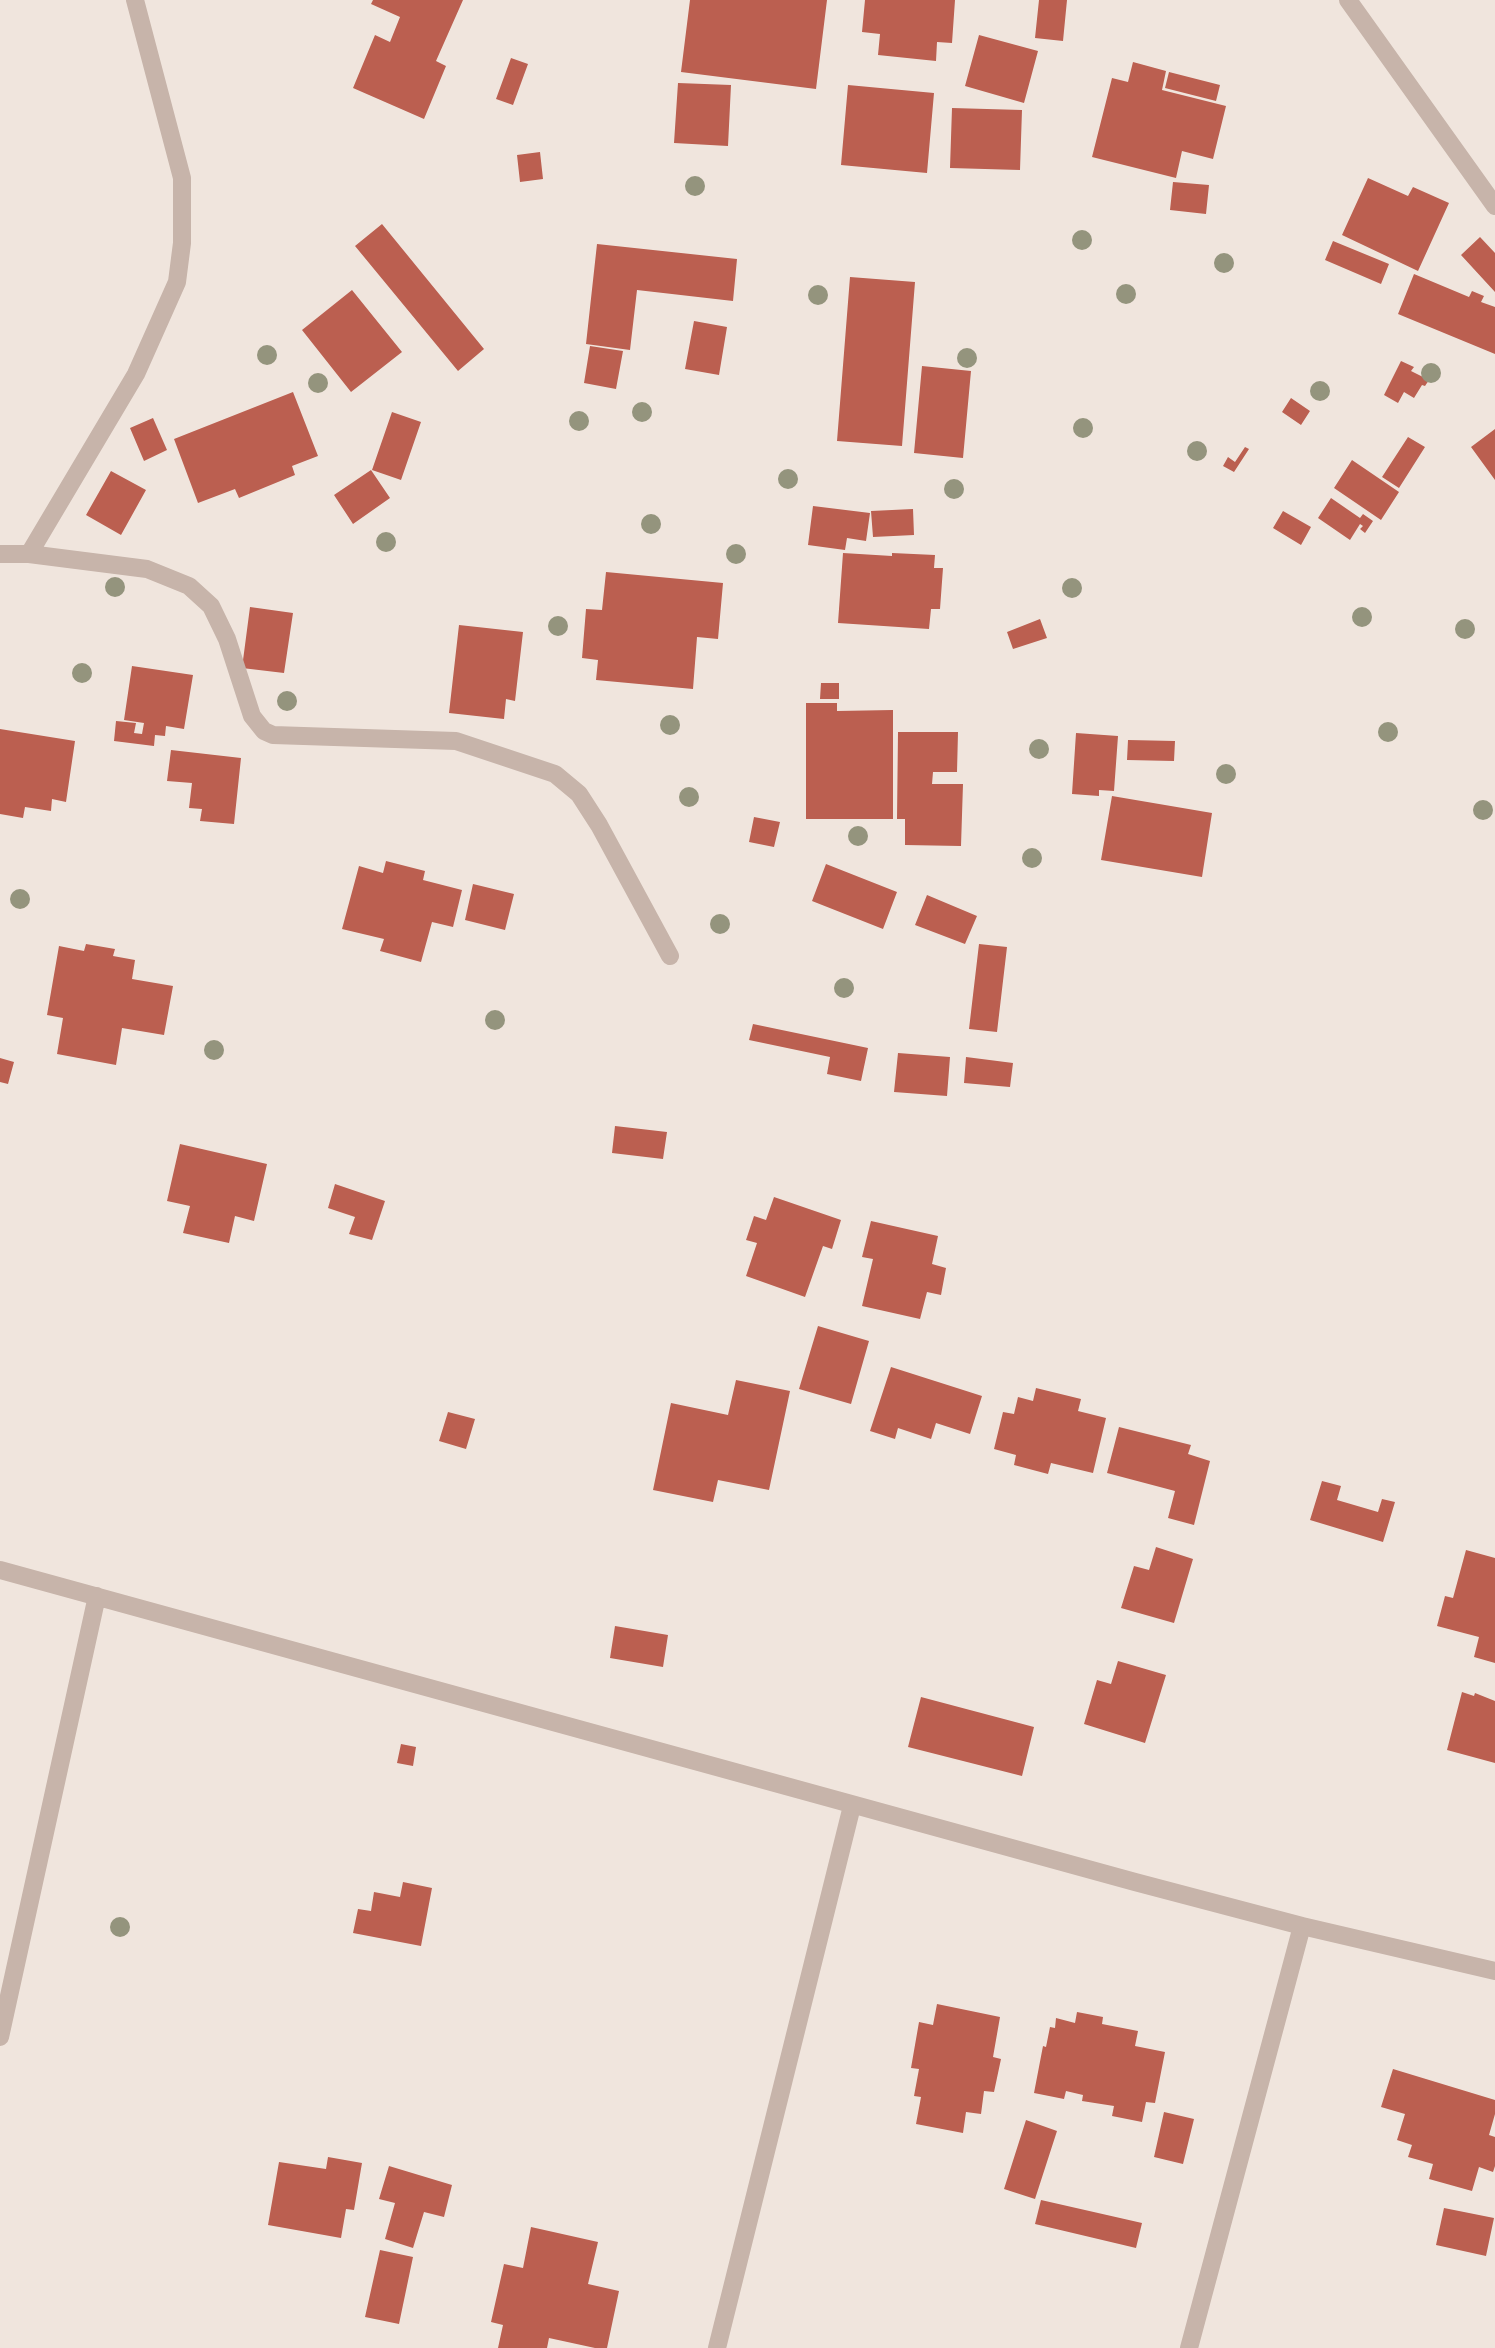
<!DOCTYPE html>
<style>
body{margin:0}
canvas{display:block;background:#f0e5dd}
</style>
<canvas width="1495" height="2348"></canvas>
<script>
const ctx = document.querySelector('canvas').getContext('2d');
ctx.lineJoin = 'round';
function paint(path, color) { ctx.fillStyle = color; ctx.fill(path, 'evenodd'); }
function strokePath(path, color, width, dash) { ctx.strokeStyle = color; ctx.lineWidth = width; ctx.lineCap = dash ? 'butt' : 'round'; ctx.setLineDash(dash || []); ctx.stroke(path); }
const building = new Path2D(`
 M373,0h90l-27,61 10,5 -22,53 -71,-31 22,-53 15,7 10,-25 -29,-13z
 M690,0h137l-11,89 -135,-17z
 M865,0h90l-3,43 -15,-1 -1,19 -58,-6 2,-21 -18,-2z
 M1039,0h28l-4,41 -28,-3z
 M979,35l59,16 -14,52 -59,-17z
 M511,58l17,6 -15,41 -17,-6z
 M1133,62l33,9 -4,19 64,16 -13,53 -31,-8 -6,27 -84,-21 20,-79 16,4z
 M1169,72l51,13 -4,16 -51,-13z
 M678,83l53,2 -3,61 -54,-3z
 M848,85l86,8 -7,80 -86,-8z
 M952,108l70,2 -2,60 -70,-2z
 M540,152l3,27 -23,3 -3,-27z
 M1368,178l40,18 5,-9 36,16 -31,68 -76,-36z
 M1173,182l36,3 -3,29 -36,-4z
 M382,224l102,125 -26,22 -103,-125z
 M1480,237l15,16v39l-34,-37z
 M1333,241l56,23 -8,20 -56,-24z
 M597,244l140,15 -4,42 -96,-11 -7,60 -44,-6z
 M1414,274l55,23 3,-6 12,5 -3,6 14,5v47l-97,-40z
 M850,277l65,5 -13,164 -65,-5z
 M352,290l50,62 -51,40 -49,-62z
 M694,321l33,6 -8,48 -34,-6z
 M590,346l33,5 -7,38 -32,-6z
 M1401,361l13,6 -3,4 18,9 -4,6 -3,-1 -8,13 -10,-6 -6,11 -14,-8z
 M922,366l49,5 -8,87 -49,-5z
 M293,392l25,64 -26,10 3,9 -56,23 -4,-9 -37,14 -24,-64z
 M1291,398l19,13 -9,14 -19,-13z
 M392,412l29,10 -20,58 -29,-10z
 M153,418l14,32 -23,11 -14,-33z
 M1495,429v51l-24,-33z
 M1408,437l17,10 -26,41 -17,-11z
 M1245,447l4,2 -15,23 -11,-6 5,-9 7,5z
 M1352,460l47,32 -18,28 -47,-32z
 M371,470l19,28 -37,26 -19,-29z
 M111,471l35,19 -25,45 -35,-20z
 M1331,498l29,20 3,-4 10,7 -8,12 -5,-4 3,-3 -3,-2 -10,16 -32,-22z
 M813,506l57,7 -4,28 -19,-3 -2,12 -37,-5z
 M913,509l1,26 -41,2 -2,-26z
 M1283,511l28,16 -10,18 -28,-17z
 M843,553l49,3v-3l43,2 -1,13h9l-3,41h-9l-2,20 -91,-6z
 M606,572l117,11 -5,56 -21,-2 -4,52 -97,-9 2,-20 -16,-2 4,-49 16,1z
 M250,607l43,6 -9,60 -42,-5z
 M1040,619l7,19 -34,11 -6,-17z
 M459,625l64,7 -8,69 -9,-2 -2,20 -55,-6z
 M132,666l61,9 -9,54 -18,-3 -1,10 -10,-1 -1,11 -40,-5 2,-20 20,2 -2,10 8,1 2,-11 -20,-3z
 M821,683h18v16h-19z
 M806,703h31v8l56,-1v109h-87z
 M0,729l75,12 -9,61 -14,-3 -1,12 -26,-4 -2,11 -23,-4z
 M898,732h60l-1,40h-24l-1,12h31l-2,62 -56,-1v-26h-8z
 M1076,733l42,3 -4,55 -15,-1v6l-27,-2z
 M1128,740l47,1 -1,20 -47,-1z
 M171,750l70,8 -7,66 -34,-3 2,-12 -13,-1 3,-25 -25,-2z
 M1112,796l100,17 -10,64 -101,-17z
 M754,817l26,5 -6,25 -25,-5z
 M386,861l39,10 -2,9 39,10 -9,37 -21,-5 -11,40 -41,-11 4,-12 -42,-10 17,-63 24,7z
 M826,864l71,28 -14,37 -71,-28z
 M473,884l41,10 -9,36 -40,-10z
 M927,895l50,21 -12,28 -50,-19z
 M86,944l29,5 -2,7 22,4 -3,19 41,7 -9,49 -42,-7 -6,37 -59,-11 6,-36 -16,-3 12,-69 25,5z
 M979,944l28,3 -10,85 -28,-3z
 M753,1024l115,24 -7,33 -34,-7 3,-17 -81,-17z
 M898,1053l52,4 -3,39 -53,-4z
 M966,1057l47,6 -3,24 -46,-4z
 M0,1058l14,4 -6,22 -8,-2z
 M615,1126l52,6 -4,27 -51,-6z
 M180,1144l87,20 -13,57 -19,-5 -6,27 -46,-10 7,-27 -23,-5z
 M335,1184l50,17 -13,39 -23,-6 6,-17 -27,-9z
 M774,1197l67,23 -9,29 -9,-3 -18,51 -59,-21 11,-33 -11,-3 8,-24 12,4z
 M871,1221l67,15 -6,28 14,4 -5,27 -14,-3 -7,27 -58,-13 11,-47 -11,-2z
 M818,1326l51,15 -18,63 -52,-15z
 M891,1367l91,29 -12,38 -34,-11 -5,16 -33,-11 -3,11 -25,-8z
 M736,1380l54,11 -21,99 -51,-10 -5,22 -60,-12 18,-87 57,12z
 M1036,1388l45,11 -3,12 28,7 -13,55 -42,-10 -3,11 -34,-9 2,-10 -22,-6 9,-37 11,2 4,-17 15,4z
 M448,1412l27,7 -9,30 -27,-8z
 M1119,1427l72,18 -3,9 22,7 -16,64 -26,-7 7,-27 -68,-18z
 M1322,1481l19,5 -4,14 41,12 4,-13 13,3 -12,40 -73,-22z
 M1156,1547l37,12 -19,64 -53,-15 13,-42 15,4z
 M1466,1550l29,8v105l-21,-6 5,-20 -42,-11 8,-30 8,2z
 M615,1626l53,9 -5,32 -53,-9z
 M1118,1661l48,14 -21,68 -61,-19 13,-44 14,4z
 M1462,1692l12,4 1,-3 20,8v62l-48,-13z
 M921,1697l113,30 -12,49 -114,-29z
 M401,1744l15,3 -3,19 -16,-3z
 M403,1882l29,6 -11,58 -68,-13 5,-24 13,2 3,-19 26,5z
 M937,2004l63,13 -7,40 8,2 -7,33 -10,-1 -3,23 -15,-2 -3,21 -47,-9 5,-27 -7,-1 5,-27 -8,-1 8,-46 14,3z
 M1077,2012l26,5 -1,7 36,7 -3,15 30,6 -10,51 -9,-1 -4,20 -30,-6 2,-10 -32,-5 1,-6 -17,-4 -2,8 -30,-6 9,-47 3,1 4,-20 5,1 1,-10 19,5z
 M1393,2069l102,31v14l-6,21 6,2v29l-2,6 -14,-5 -7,24 -43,-12 4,-15 -25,-7 4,-12 -15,-5 8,-26 -24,-7z
 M1164,2112l30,7 -11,45 -29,-7z
 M1026,2120l31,11 -22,68 -31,-10z
 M328,2157l34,6 -8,47 -8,-1 -5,29 -73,-13 11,-63 47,7z
 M389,2166l63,19 -8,32 -20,-5 -11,36 -28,-9 10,-36 -16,-4z
 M1041,2200l101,23 -6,25 -101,-24z
 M1444,2208l50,10 -8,38 -50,-11z
 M531,2227l67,15 -10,42 31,7 -12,57h-12l-46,-10 -2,10h-49l5,-23 -12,-3 13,-58 19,4z
 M380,2250l33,7 -14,67 -34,-7z`);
const minor = new Path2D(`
 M1348,0l147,206
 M0,554h29l107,-180 41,-92 5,-39v-65l-47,-178
 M29,554l118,15 42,17 22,20 16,33 25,77 12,15 9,4 183,6 99,33 24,20 20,31 71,131
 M0,1570l1135,312 167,44 193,45
 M0,2037l97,-441
 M717,2348l135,-542
 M1189,2348l113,-422`);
const trees = [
 [695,186],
 [1082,240],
 [1224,263],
 [1126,294],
 [818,295],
 [267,355],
 [967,358],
 [1431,373],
 [318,383],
 [1320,391],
 [642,412],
 [579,421],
 [1083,428],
 [1197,451],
 [788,479],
 [954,489],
 [651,524],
 [386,542],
 [736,554],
 [115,587],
 [1072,588],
 [1362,617],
 [558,626],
 [1465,629],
 [82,673],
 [287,701],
 [670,725],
 [1388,732],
 [1039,749],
 [1226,774],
 [689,797],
 [1483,810],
 [858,836],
 [1032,858],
 [20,899],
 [720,924],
 [844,988],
 [495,1020],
 [214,1050],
 [120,1927]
];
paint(building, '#bb5f50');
strokePath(minor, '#c7b4aa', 18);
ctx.fillStyle = '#94947d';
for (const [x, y] of trees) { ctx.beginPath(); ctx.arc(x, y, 10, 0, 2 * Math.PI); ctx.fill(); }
</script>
